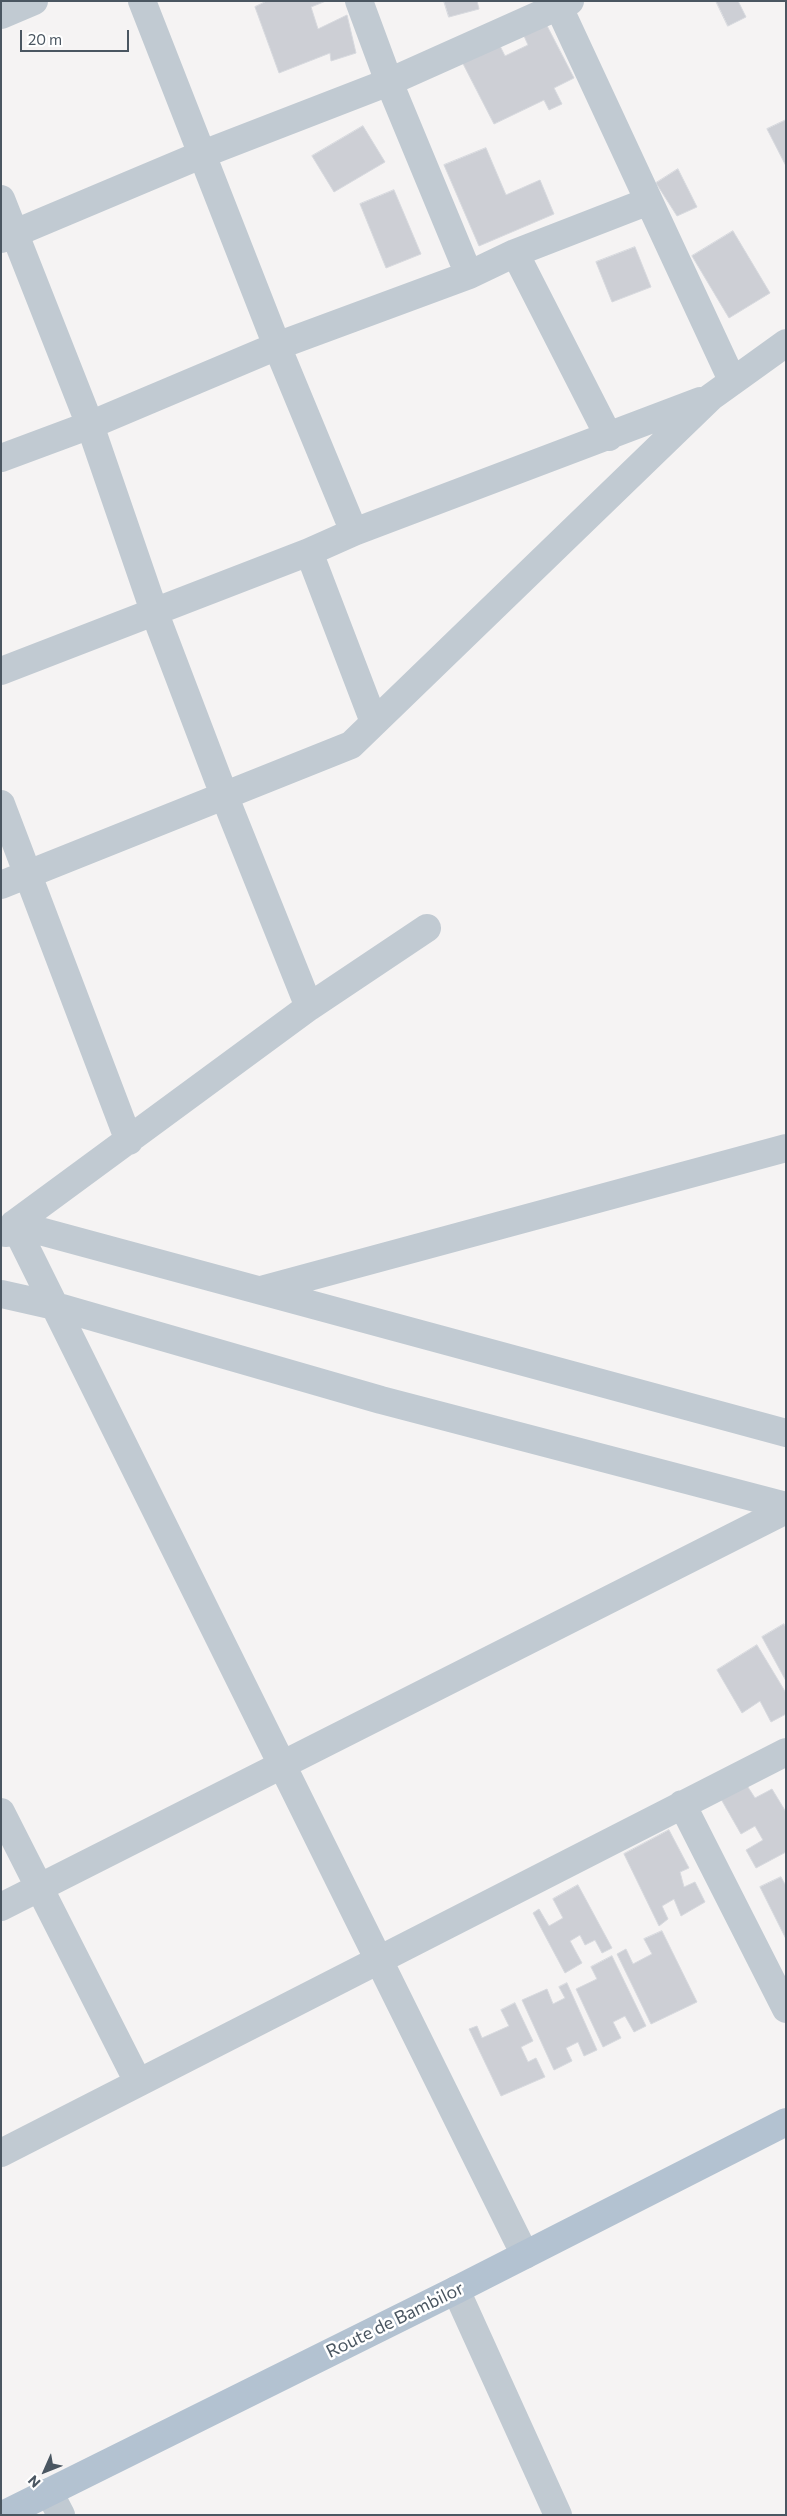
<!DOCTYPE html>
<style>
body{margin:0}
#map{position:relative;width:787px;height:2516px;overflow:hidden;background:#f5f3f3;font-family:Commissioner,sans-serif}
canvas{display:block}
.frame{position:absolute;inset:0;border:2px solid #4a5661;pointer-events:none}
.north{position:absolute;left:20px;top:2446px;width:50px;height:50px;-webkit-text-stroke:4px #fff;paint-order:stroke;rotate:226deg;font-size:14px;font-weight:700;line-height:20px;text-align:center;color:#4a5661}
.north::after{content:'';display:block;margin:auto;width:18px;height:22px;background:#4a5661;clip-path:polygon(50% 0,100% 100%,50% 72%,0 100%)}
.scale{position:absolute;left:20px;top:30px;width:109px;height:22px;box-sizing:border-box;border:2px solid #4a5661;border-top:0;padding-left:6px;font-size:15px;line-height:18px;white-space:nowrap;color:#4a5661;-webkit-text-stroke:4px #fff;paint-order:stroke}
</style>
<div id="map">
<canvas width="787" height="2516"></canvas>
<div class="frame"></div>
<div class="north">N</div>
<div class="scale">20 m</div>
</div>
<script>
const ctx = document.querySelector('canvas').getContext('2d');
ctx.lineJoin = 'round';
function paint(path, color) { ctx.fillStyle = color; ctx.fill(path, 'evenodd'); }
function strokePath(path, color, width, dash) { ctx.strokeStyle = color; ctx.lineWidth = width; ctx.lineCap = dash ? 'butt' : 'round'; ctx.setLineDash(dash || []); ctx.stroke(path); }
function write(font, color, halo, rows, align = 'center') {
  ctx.font = font + ' Commissioner,sans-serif'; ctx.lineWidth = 5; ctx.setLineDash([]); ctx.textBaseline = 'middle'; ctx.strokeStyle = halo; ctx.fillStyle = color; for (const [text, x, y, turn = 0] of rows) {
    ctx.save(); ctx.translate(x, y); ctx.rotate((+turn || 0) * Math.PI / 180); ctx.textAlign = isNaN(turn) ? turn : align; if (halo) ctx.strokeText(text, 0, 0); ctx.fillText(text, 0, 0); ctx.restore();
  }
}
const building = new Path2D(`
 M267,1h59l-15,6 7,22 29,-14 9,38 -25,8 -1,-8 -51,20 -24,-66z
 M444,1h33l2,8 -30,8z
 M716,1h22l8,16 -18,9z
 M542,16l32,62 -20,10 8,16 -13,6 -5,-10 -50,24 -36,-70 37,-18 10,20 23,-11 -8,-18z
 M786,120v46l-19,-37z
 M363,126l22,36 -51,30 -22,-36z
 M486,148l20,47 34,-15 14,34 -75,32 -35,-81z
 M678,169l19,38 -20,9 -21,-33z
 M394,190l27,64 -35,14 -26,-64z
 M733,231l37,62 -41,25 -37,-62z
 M635,247l16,40 -39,15 -16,-40z
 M784,1624l2,4v53l-24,-44z
 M757,1645l29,48v21l-15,8 -11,-21 -18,12 -25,-43z
 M746,1784l9,14 17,-9 14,23v40l-30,16 -10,-18 17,-10 -8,-14 -14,8 -20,-35z
 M669,1830l20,38 -9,4 4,15 11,-5 10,20 -24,14 -7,-17 -12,7 6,13 -9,7 -35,-72z
 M781,1877l5,9v53l-26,-52z
 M578,1885l34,63 -10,5 -7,-13 -10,5 -5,-10 -10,6 12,22 -17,10 -32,-60 6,-4 10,17 14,-8 -10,-19z
 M662,1931l35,71 -46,22 -34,-70 9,-5 7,15 19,-10 -8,-15z
 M612,1956l34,70 -12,6 -9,-16 -12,6 8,16 -18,9 -27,-58 21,-10 -6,-12z
 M567,1983l30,67 -13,6 -6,-14 -12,6 6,13 -18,9 -32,-70 25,-11 6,15 12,-6 -6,-11z
 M515,2003l18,38 -12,6 7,15 8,-4 9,19 -44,19 -32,-67 8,-3 5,12 27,-12 -8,-16z`);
const street = new Path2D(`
 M142,1l135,345 77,186
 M359,1l30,81 80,193
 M556,1l176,379
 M1,15l33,-14
 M1,199l89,226 64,186 70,184 85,212
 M1,239l202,-85 186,-72 181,-81
 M515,253l94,184
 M1,458l89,-33 187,-79 192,-71 46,-22 134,-52
 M309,552l65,170
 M1,671l308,-119 45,-20 346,-131
 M1,804l128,337
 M1,885l350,-140 360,-348 75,-54
 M14,1224l511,1031
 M14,1224l772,209
 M6,1233l8,-9 295,-217 118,-79
 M261,1290l525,-142
 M1,1294l54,12 326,94 405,106
 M682,1804l104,205
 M1,1812l137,270
 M1,1907l785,-397
 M1,2153l785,-401
 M456,2290l102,225
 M49,2492l12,23`);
const primary = new Path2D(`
 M3,2515l453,-225 330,-168`);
const streetNames = [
 ["Route de Bambilor",395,2320,-26]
];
paint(building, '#cdcfd5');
strokePath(building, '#d7d9de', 1);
strokePath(street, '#c1cad2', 28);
strokePath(primary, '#b3c2d1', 28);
write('18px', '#4a5661', '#fff', streetNames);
</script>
